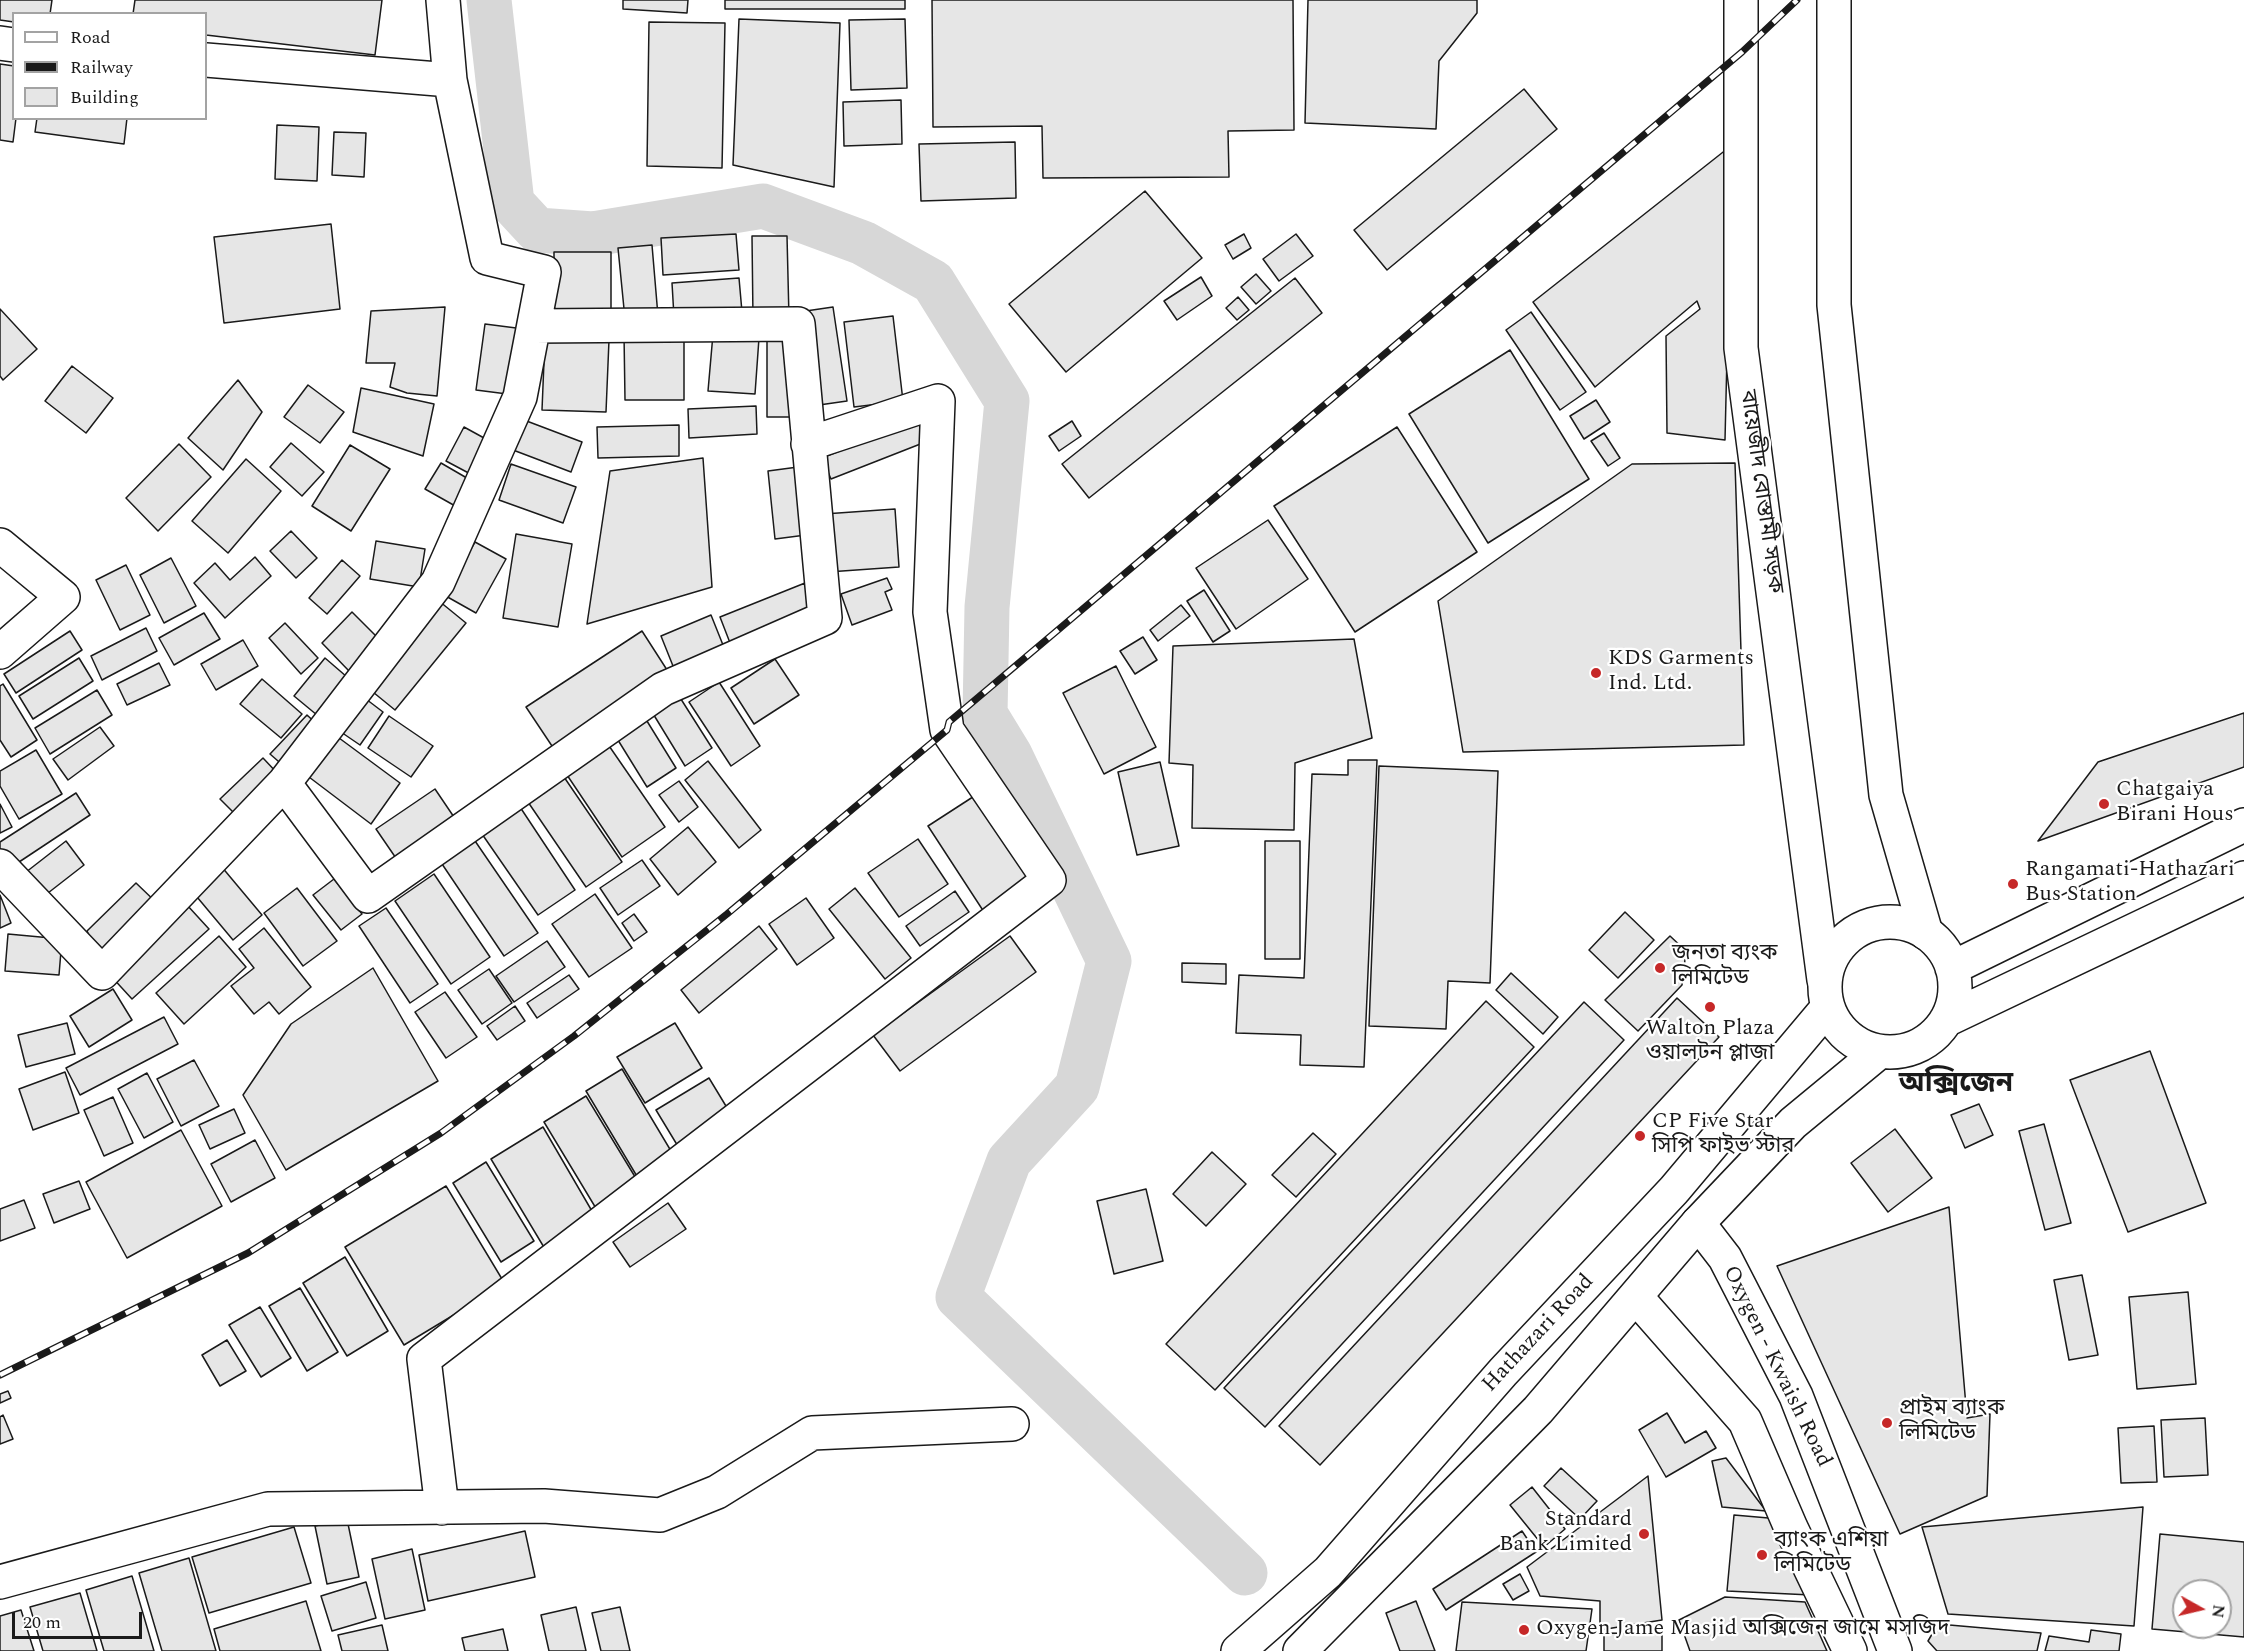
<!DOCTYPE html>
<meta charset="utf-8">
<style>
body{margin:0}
#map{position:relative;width:2244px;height:1651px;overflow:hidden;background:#fff;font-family:Spectral,serif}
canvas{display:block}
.legend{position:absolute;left:12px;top:12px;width:195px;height:108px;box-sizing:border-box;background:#fff;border:2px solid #a3a3a3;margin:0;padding:8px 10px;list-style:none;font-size:18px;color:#1a1a1a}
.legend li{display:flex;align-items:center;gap:12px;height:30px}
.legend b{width:30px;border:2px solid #a3a3a3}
.north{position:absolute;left:2172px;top:1579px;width:60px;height:60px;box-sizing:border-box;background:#fff;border:2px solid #a3a3a3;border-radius:50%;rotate:98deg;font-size:16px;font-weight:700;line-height:24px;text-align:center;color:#1a1a1a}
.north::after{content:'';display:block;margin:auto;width:21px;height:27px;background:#c62828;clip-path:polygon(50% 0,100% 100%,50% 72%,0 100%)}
.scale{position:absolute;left:12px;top:1612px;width:130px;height:27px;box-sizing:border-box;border:3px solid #1a1a1a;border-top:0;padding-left:8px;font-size:18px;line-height:21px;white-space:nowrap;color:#1a1a1a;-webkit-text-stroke:4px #fff;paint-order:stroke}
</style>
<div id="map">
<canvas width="2244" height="1651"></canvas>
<ul class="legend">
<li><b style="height:8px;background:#fff"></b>Road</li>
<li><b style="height:8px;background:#1a1a1a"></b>Railway</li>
<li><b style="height:16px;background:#e6e6e6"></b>Building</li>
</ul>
<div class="north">N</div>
<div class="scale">20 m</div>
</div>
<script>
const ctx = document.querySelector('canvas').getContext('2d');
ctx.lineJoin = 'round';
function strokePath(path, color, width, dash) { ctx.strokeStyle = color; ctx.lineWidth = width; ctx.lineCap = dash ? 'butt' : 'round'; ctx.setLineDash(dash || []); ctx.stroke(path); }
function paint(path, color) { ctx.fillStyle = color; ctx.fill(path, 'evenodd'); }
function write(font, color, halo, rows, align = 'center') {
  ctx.font = font + ' Spectral,"Noto Sans Bengali",serif'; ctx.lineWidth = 4.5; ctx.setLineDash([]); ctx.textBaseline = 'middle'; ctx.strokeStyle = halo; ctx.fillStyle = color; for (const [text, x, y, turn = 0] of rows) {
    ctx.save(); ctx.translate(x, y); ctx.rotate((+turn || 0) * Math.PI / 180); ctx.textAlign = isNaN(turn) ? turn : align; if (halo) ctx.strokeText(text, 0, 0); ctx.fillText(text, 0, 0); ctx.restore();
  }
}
const canal = new Path2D(`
 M489,0l23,203 25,27 56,4 170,-28 100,37 70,39 74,119 -20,206 -2,107 25,41 99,206 -32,126 -68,74 -51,136 287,276`);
const building = new Path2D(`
 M0,0h52l-2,14h-36v8l-14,-2z
 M135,0h247l-7,55 -169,-20v-21h-73z
 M623,0h65l-1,13 -64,-4z
 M725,0h180v9h-180z
 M932,0h361l1,130 -66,1 1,46 -186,1 -1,-52 -109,1z
 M1308,0h169v13l-38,48 -3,68 -131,-6z
 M739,19l101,4 -6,164 -101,-22z
 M905,19l2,69 -56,2 -2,-70z
 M649,22l76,1 -3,145 -75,-2z
 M0,64l14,2v52h2l-3,24 -13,-2z
 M1524,89l33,40 -170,141 -33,-40z
 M901,100l1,44 -58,2 -1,-44z
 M37,118h90l-3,26 -89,-12z
 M277,125l42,2 -2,54 -42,-2z
 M334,132l32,1 -2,44 -32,-2z
 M1015,142l1,56 -95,3 -2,-57z
 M1732,145l-7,295 -58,-7 -1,-97 34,-27 -3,-8 -102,86 -62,-85z
 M1145,191l57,67 -136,114 -57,-68z
 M331,224l9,85 -116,14 -10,-86z
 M736,234l3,36 -76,5 -2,-37z
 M1244,234l7,14 -18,11 -8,-14z
 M1296,234l17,22 -34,25 -16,-22z
 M752,236h35l2,82 -36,1z
 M652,245l6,71 -33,3 -7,-71z
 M554,252h57v62h-57z
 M1256,274l15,17 -15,13 -15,-17z
 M1201,277l11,19 -35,24 -13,-19z
 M739,278l3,34 -68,5 -2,-34z
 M1295,278l27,35 -233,185 -27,-34z
 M1238,297l11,13 -12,10 -11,-12z
 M445,307l-8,89 -30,-3 -17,-6 5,-24h-29l5,-52z
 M833,307l14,94 -35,5 -13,-94z
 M0,309l37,40 -34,31 -3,-4z
 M1531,312l55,80 -26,18 -54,-80z
 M893,316l10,85 -49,6 -10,-85z
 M485,324l39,5 -9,66 -39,-5z
 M684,333v67h-59l-1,-66z
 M713,334l46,4 -4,56 -47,-3z
 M545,337l64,3 -3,72 -64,-2z
 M767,338h25v79h-25z
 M1510,350l79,129 -101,64 -79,-129z
 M72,366l41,32 -27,35 -41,-32z
 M238,380l24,32 -39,58 -35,-32z
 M308,385l36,27 -24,31 -36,-26z
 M361,388l73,16 -11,52 -70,-24z
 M1596,400l14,22 -26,17 -14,-23z
 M756,406l1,28 -68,4 -1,-29z
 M920,419l8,22 -97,38 -9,-21z
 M524,420l58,22 -11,30 -58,-22z
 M1072,421l9,15 -22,15 -10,-15z
 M679,425v31l-81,2 -1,-31z
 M464,427l31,17 -17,34 -32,-17z
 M1397,427l80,125 -122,80 -81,-126z
 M1604,433l16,25 -12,8 -17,-25z
 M291,443l33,29 -22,24 -32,-29z
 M179,444l32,33 -53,54 -32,-33z
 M350,445l40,24 -39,62 -39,-25z
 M703,458l9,129 -125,37 23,-153z
 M246,459l35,32 -53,62 -36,-32z
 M441,463l31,18 -15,26 -32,-18z
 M1735,463l9,282 -281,7 -25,-151 194,-137z
 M511,464l65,23 -13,36 -64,-23z
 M798,467l8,68 -31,4 -7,-68z
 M895,509l4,58 -71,5 -4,-58z
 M1268,520l40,59 -72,50 -40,-61z
 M291,531l26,27 -21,20 -26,-27z
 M516,534l56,10 -14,83 -55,-9z
 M376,541l49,8 -6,38 -49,-8z
 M475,542l31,17 -30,54 -32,-18z
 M255,557l16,19 -46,42 -31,-35 21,-20 15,17z
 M171,558l25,48 -32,17 -24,-48z
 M342,560l18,16 -33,38 -18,-16z
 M126,565l24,50 -30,15 -24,-50z
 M887,578l5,11 -7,3 7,18 -40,15 -11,-31z
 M805,583l12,32 -85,33 -12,-31z
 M1204,590l26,41 -17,11 -26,-41z
 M439,601l27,22 -71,87 -27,-22z
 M1181,605l9,11 -32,25 -8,-11z
 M352,612l28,28 -31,31 -27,-28z
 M204,613l16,26 -46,26 -15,-27z
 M711,615l16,40 -50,21 -16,-40z
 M285,623l33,35 -17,16 -32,-36z
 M146,628l11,23 -55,29 -11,-24z
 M70,631l12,19 -66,43 -12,-19z
 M642,631l27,42 -115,76 -28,-42z
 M1143,637l14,23 -22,14 -15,-23z
 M1354,639l18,99 -77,25 -1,67 -102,-2 1,-63 -24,-2 4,-117z
 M243,640l15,26 -42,24 -15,-26z
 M79,658l14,23 -60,38 -14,-23z
 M325,658l29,25 -31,37 -29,-24z
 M775,659l24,36 -45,29 -23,-36z
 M159,663l11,22 -43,20 -10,-21z
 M1116,666l40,81 -52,27 -41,-81z
 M262,679l40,35 -21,24 -41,-34z
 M719,682l41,64 -29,20 -42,-64z
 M3,684l34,56 -26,17 -11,-17v-54z
 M97,690l15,25 -62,39 -15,-26z
 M362,696l21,16 -23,33 -22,-15z
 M679,696l33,52 -27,18 -33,-54z
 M642,713l34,55 -29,19 -34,-55z
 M2244,713v54l-206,74 60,-79z
 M307,715l15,14 -36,39 -16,-14z
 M389,716l44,30 -22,31 -43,-29z
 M100,727l14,19 -46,34 -15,-21z
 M335,735l65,48 -29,41 -66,-50z
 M605,740l60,87 -43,30 -59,-88z
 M36,750l26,44 -43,25 -19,-33v-15z
 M263,758l16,17 -42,41 -17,-17z
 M1348,760h29l-13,307 -64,-2 1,-30 -65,-2 3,-58 65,3 8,-204 36,1z
 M708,761l53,69 -22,18 -54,-68z
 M1160,762l19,84 -42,9 -19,-83z
 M1379,766l119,5 -8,212 -42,-2 -2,48 -77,-3z
 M564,777l58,85 -36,25 -58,-85z
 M679,781l19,26 -19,15 -20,-27z
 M435,789l23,34 -58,41 -24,-35z
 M76,793l14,22 -80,53 -10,-14v-12z
 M979,793l55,87 -50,32 -56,-86z
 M0,804l12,23 -12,6z
 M520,807l55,83 -37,25 -56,-81z
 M688,827l28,35 -38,33 -28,-36z
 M473,838l65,95 -34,23 -64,-95z
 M918,839l30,45 -49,33 -31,-44z
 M66,841l18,24 -45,35 -18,-24z
 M1265,841h35v118h-35z
 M642,860l18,26 -42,29 -18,-27z
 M221,866l41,49 -29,25 -41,-49z
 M434,874l56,83 -39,27 -56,-83z
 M334,879l28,35 -21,16 -28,-35z
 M136,883l25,24 -58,57 -16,-33z
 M297,888l40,53 -34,25 -39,-53z
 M855,888l56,70 -26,21 -56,-70z
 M955,891l14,21 -49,34 -14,-20z
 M595,894l37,54 -43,29 -37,-53z
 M0,895l11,28 -11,5z
 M806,898l28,40 -37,27 -28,-41z
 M187,905l22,24 -77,70 -22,-24z
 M386,908l52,76 -28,19 -51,-77z
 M1625,912l29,28 -36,38 -29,-28z
 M634,914l13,18 -13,9 -12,-18z
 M759,926l18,23 -78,64 -18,-23z
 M264,928l47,59 -32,27 -10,-12 -15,12 -23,-28 23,-18 -15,-19z
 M8,934l54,5 -3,36 -54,-4z
 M219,936l27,31 -62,57 -28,-31z
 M1010,936l26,36 -136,99 -27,-36z
 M1670,936l16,15 -4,34 -44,46 -33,-31z
 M547,941l18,26 -51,35 -18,-26z
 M1182,963l44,1v20l-44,-2z
 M373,968l65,113 -152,89 -43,-75 48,-71z
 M489,969l23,34 -30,21 -24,-34z
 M1511,973l47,44 -15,17 -47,-44z
 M569,975l10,14 -42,29 -10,-15z
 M113,989l19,31 -43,27 -19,-31z
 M445,992l32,45 -31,21 -31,-46z
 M1677,998l42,39 -399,428 -41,-39z
 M1486,1001l48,46 -319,343 -49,-46z
 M1584,1002l40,38 -359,387 -41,-39z
 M515,1006l10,15 -28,19 -10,-14z
 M164,1017l14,27 -98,51 -14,-27z
 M67,1023l8,31 -49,13 -8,-32z
 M675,1023l27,45 -57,35 -28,-46z
 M2150,1051l56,152 -78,29 -58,-152z
 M194,1060l25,46 -38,20 -24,-47z
 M622,1069l55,92 -36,22 -55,-92z
 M65,1072l14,41 -46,17 -14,-41z
 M147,1073l26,49 -29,16 -26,-49z
 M709,1078l23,38 -53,32 -23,-38z
 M586,1096l54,89 -43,25 -53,-88z
 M113,1097l20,46 -29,13 -20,-46z
 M1979,1104l14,31 -28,13 -14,-33z
 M234,1109l11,24 -35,16 -11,-24z
 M2044,1124l27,99 -26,7 -26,-99z
 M543,1127l53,91 -51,31 -54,-90z
 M1895,1129l37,49 -44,34 -37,-49z
 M181,1130l41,76 -95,52 -41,-76z
 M1313,1133l23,21 -40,43 -24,-22z
 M255,1140l20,38 -44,24 -20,-38z
 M1212,1152l34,32 -40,42 -33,-32z
 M486,1162l48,79 -33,21 -48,-79z
 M79,1181l11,28 -36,14 -11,-29z
 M446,1186l59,98 -101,61 -59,-98z
 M1146,1189l17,72 -49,13 -17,-73z
 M24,1200l11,28 -35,13v-32z
 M668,1203l18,26 -56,38 -17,-25z
 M1949,1207l18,211 23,-4 -3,82 -87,38 -123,-268z
 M345,1257l43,74 -41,25 -44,-73z
 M2082,1275l16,80 -29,5 -15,-80z
 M300,1288l38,64 -31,19 -38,-65z
 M2188,1292l8,92 -59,5 -8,-92z
 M260,1307l31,51 -30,19 -32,-52z
 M227,1340l19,31 -26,15 -18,-31z
 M8,1391l3,7 -11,5v-9z
 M1667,1413l18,30 21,-12 10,17 -50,29 -27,-47z
 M3,1415l10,24 -13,5v-27z
 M2205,1418l3,57 -44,2 -3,-57z
 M2154,1426l3,56 -36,1 -3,-55z
 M1726,1458l40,53 -44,-4 -10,-46z
 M1561,1468l36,33 -17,18 -36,-33z
 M1648,1476l14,144 -62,10v-29l-60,-5 -13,-29z
 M1532,1487l33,42 -21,18 -34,-42z
 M2143,1507l-9,119 -186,-12 -26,-87z
 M1734,1515l46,4 31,76 -84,-4z
 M347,1519l12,58 -32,7 -12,-58z
 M294,1527l17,56 -102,30 -17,-56z
 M525,1531l10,46 -107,24 -9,-46z
 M1522,1531l14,21 -90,58 -13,-21z
 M2160,1534l84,8v95l-92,-8zM2184,1591h36v36h-36z
 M412,1549l13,61 -40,9 -13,-60z
 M189,1558l27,93h-54l-23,-78z
 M1520,1574l9,17 -16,9 -10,-16z
 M132,1576l22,75h-50l-18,-61z
 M366,1582l10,36 -44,13 -11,-35z
 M80,1593l17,58h-54l-13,-44z
 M1725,1597l80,5 22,49h-137l-11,-31z
 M306,1601l15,50h-101l-6,-22z
 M1416,1601l19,50h-35l-14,-38z
 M1462,1602l130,7 -6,42h-130z
 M576,1607l10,44h-37l-8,-36z
 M620,1607l10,44h-29l-9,-38z
 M21,1610l13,41h-34v-35z
 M1938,1624l103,9 -4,18h-100l-9,-10z
 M382,1625l6,26h-46l-4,-16z
 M503,1629l5,22h-43l-3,-13z
 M2091,1630l30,4 -2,17h-74l4,-15 40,6z
 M1604,1633l58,1v17h-58z`);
const street = new Path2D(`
 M0,43l14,2
 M206,60l244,20
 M0,545l63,52 -63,55
 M284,783l84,113 295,-207 162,-71 -27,-294 -264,2
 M0,866l102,107 182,-190 154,-201 82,-185 24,-125 -57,-14 -37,-178 -7,-80
 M442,1508l-18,-149 625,-479 -102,-150 -17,-118 8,-211 -130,43
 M0,1582l268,-73 276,-3 116,9 57,-23 95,-59 200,-9`);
const secondary = new Path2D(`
 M1698,1223l27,35 71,138 99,255
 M1636,1297l109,124 46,107 59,123`);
const primary = new Path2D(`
 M1741,0v348l83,632
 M1834,0v305l52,490 40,138`);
const highway = new Path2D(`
 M1825 987a65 65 0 1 1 130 0a65 65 0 1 1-130 0Z
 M1952,968l292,-143
 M1946,1020l298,-142
 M1238,1651l90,-79 175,-200 171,-182 154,-183
 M1300,1651l238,-241 160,-187 95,-100 86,-71`);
const rail = new Path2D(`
 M0,1375l248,-122 193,-120 133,-97 153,-122 220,-184 2,-8 793,-670 55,-52`);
const markers = [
 [1596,673,6,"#c62828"],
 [2104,804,6,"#c62828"],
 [2013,884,6,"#c62828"],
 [1660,968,6,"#c62828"],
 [1710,1007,6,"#c62828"],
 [1640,1136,6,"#c62828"],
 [1887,1423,6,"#c62828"],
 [1644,1534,6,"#c62828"],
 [1762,1555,6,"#c62828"],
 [1524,1630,6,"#c62828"]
];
const streetNames = [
 ["বায়েজীদ বোস্তামী সড়ক",1760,492,82],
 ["Hathazari Road",1539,1334,-47],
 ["Oxygen - Kwaish Road",1776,1367,64]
];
const poiNames = [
 ["KDS Garments",1608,660],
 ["Ind. Ltd.",1608,685],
 ["Chatgaiya",2116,791],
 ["Birani Hous",2116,816],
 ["Rangamati-Hathazari",2025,871],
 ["Bus Station",2025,896],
 ["জনতা ব্যংক",1672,955],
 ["লিমিটেড",1672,980],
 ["Walton Plaza",1710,1030,"center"],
 ["ওয়ালটন প্লাজা",1710,1055,"center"],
 ["CP Five Star",1652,1123],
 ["সিপি ফাইভ স্টার",1652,1148],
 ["প্রাইম ব্যাংক",1899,1410],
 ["লিমিটেড",1899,1435],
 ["Standard",1632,1521,"right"],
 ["Bank Limited",1632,1546,"right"],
 ["ব্যাংক এশিয়া",1774,1542],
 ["লিমিটেড",1774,1567],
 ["Oxygen Jame Masjid অক্সিজেন জামে মসজিদ",1536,1630]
];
const districtNames = [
 ["অক্সিজেন",1956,1086]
];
strokePath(canal, '#d7d7d7', 45);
paint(building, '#e6e6e6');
strokePath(building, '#1a1a1a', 1.5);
strokePath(street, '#1a1a1a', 36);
strokePath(secondary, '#1a1a1a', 36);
strokePath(primary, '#1a1a1a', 36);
strokePath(highway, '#1a1a1a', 36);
strokePath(street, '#fff', 33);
strokePath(secondary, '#fff', 33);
strokePath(primary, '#fff', 33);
strokePath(highway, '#fff', 33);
strokePath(rail, '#1a1a1a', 7);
strokePath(rail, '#fff', 4.5, [14]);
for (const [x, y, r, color] of markers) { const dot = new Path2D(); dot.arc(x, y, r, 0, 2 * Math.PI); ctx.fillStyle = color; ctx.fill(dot); strokePath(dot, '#fff', 2); }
write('22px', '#1a1a1a', '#fff', streetNames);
write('22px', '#1a1a1a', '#fff', poiNames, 'left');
write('bold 28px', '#1a1a1a', '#fff', districtNames);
</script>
